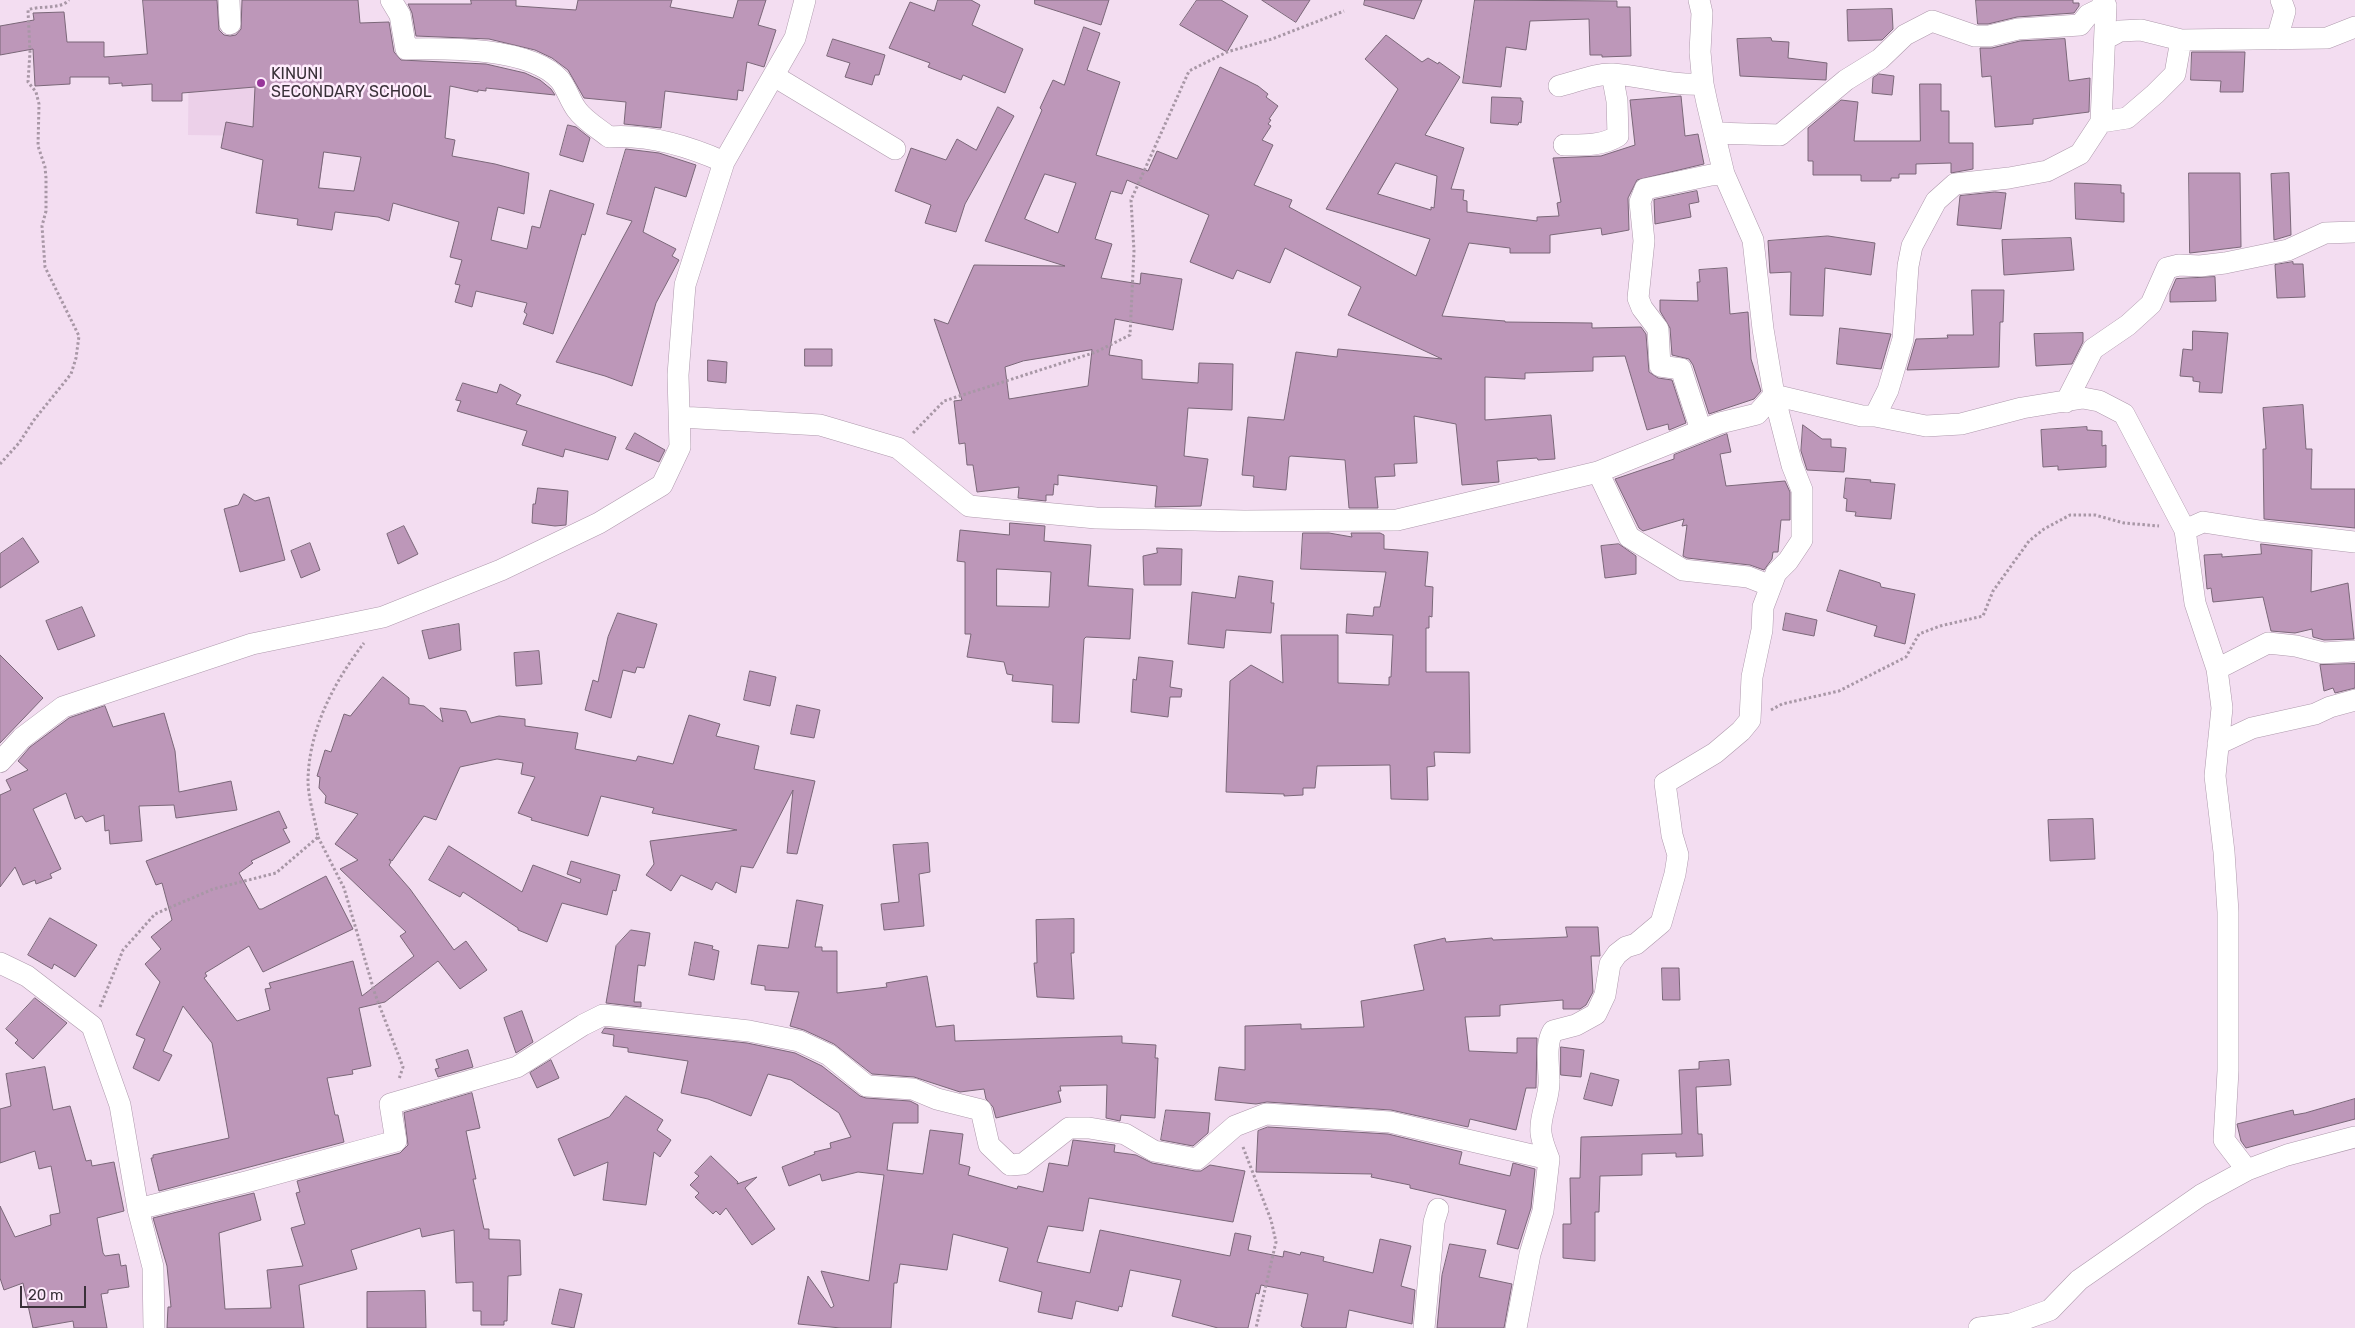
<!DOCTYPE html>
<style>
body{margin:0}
#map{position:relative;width:2355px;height:1328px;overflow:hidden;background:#f3ddf1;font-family:Rubik,sans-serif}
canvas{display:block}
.scale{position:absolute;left:20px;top:1286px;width:66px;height:22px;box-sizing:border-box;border:2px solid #3a3139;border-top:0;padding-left:6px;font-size:15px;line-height:18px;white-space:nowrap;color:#3a3139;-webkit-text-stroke:4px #feebfc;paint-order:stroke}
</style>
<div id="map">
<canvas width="2355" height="1328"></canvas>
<div class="scale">20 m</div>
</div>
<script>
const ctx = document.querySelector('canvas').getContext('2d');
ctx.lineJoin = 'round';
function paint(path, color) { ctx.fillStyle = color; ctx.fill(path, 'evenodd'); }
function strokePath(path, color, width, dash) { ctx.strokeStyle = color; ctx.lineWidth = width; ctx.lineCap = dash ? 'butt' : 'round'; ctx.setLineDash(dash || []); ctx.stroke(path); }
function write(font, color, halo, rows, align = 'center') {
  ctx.font = font + ' Rubik,sans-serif'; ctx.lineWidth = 5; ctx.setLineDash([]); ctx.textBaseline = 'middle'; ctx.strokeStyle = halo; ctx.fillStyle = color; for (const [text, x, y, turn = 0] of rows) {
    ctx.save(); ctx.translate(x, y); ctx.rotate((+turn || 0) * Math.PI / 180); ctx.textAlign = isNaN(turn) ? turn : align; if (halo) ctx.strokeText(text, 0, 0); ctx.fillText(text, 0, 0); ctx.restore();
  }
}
const built = new Path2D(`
 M189,30l144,2 -1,105 -144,-2z`);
const building = new Path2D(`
 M143,0h74l2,30 5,5 6,1 6,-1 5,-6 1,-29h116l2,23 29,-1 5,30 7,8 85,4 39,9 15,7 11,9 4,6 -69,-7v3l-8,-1v2l-28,-6 -5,52 10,2 -3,16 43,8 34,9 -5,41 -26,-7 -7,33 36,9 5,-23 8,2 10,-38 44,14 -9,31 -3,-1 -29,100 -30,-10 4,-10 -3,-2 3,-9 -51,-12 -4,16 -17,-5 5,-17 -5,-1 7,-24 -12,-3 9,-35 -66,-19 -4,18 -11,-4 -43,-5 -3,18 -35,-5 1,-6 -42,-6 7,-53 -42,-12 5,-26 27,5 2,-40 -73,6v8h-30v-17l-30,2v-3l-13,1v-7h-39v7l-35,2 -2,-37 -33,6v-29l34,-6 -1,-7 31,-1 3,30h37v15l43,-3zM324,152l37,5 -7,34 -35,-3z
 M471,0h45v6l60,4 2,-10h94l-2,7 63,11 5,-18h28l-8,25 18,5 -12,37 -17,-5 -4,29 -5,-1 -1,10 -72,-9 -4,37 -37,-4 2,-22 -42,-4 -16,-28 -16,-12 -17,-8 -46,-11 -73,-3 -4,-23 -4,-9h63z
 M938,0h33l9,5 -8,20 51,24 -18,44 -42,-18 -2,5 -33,-13 2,-4 -41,-15 21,-46 24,9z
 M1035,0h74l-8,25 -66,-21z
 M1197,0h24l27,16 -21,36 -47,-27z
 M1262,0h48l-14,22z
 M1365,0h57l-8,19 -50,-14z
 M1475,0l142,1v6h13l1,49 -29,1v-2h-12l-1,-36 -59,2 -4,29 -20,-3 -5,40 -38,-4z
 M1976,0h97v3h6v3l-5,7 -57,4 -29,7h-10z
 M1892,9l1,20 -11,11 -34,1 -1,-31z
 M1084,27l16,6 -13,37 33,12 -24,73 52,16 9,-20 20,8 43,-92 38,19 10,8 -2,3 12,9 -9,13 2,1 -3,4 3,2 -9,14 11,5 -19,40 38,15 -3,7 127,69 14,-37 -104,-30 72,-120 -33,-30 21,-24 36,27 6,-4 10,6 1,-2 21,15 -35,58 39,13 -13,41 13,1 -1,10 4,1v11l70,9v-4l22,-1 -2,-13 4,-1 -8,-44 48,-2 34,-11 -5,-45 51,-4 4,40 13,-2 6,30 -67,16 -9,18 1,32 -27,5 -1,-7 -51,7v18h-40v-5l-41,-5 -27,73 63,5v1l87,1v5l49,-1 5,7 3,38 9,6 14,2 14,43 -17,7 -1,-6 -21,6 -22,-74 -32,1v14l-68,2v6l-40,-2v43l66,-5 4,44 -17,1 -1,-2 -40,3 2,21 -37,3 -6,-61 -42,-8 3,47 -23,1 1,12 -20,1 3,31h-29l-4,-48 -54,-4 -2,1 -3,33 -33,-3 1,-11 -12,-1 6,-58 36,3 12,-68 41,5 1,-8 104,10 -94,-44 13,-28 -76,-39 -15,35 -33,-13 -4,9 -43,-17 19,-47 -82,-35 -5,14 -11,-3 -16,48 17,5 -11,34 39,6 1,-11 41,6 -9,51 -58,-11 -6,36 33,5v19l56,4 1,-20 34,1 -1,46 -44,-2 -4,48 24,3 -7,47 -46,1 2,-21 -99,-11v10l-4,-1 -1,11h-7v6l-28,-3 1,-11 -42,5 -4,-27h-6l-2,-22 -6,1 -5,-43 8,-1 -28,-81 14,5 26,-59 91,1 -80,-25 57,-131 -2,-2 13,-28 11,5zM1396,163l41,13 -3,32 -3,-1v3l-53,-16zM1045,174l31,9 -18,50 -33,-14zM1092,350l-4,36 -79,13 -4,-32 18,-6z
 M1771,38l1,3 17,1 -1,16 39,5 -1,17 -86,-4 -3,-37z
 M833,39l52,16 -6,20h-4l-3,10 -27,-8 5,-14 -23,-7z
 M2065,39l4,42 21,-3 -1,34 -56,7v5l-38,3 -4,-51 -9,1 -2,-29h12l28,-7z
 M2192,52h53l-2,40h-23l1,-11 -30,-1z
 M1879,74l15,2 -2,19 -20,-2 1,-15z
 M1920,84h21v27h8v32h24v26l-22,4v-10l-35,1v10h-17v4h-8v3h-30v-6h-48v-14h-5v-33l33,-28 17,2 -4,39h66z
 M1492,97l29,1v3h2l-2,22 -2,-1 -1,3 -27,-2z
 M998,107l16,9 -49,88 -9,28 -31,-9 6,-18 -36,-14 16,-43 35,12 11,-21 19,11z
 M568,125l8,2 14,11 -7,24 -23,-7z
 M626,149l33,4 37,12 -10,32 -31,-10 -12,45 33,17 -4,7 7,4 -23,43 -24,83 -27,-10 -49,-14 76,-141 -25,-7z
 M2189,173h51l1,74 -51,6z
 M2289,173l2,62 -17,5 -3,-66z
 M2075,183l46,2v8h3v29l-48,-3z
 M1697,191l2,11 -10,2 2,13 -36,7 -1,-24z
 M1995,192l11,1 -5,36 -44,-4 3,-29z
 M1828,236l47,7 -4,32 -46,-7 -2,48 -33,-1 1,-43 -21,1 -2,-32z
 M2071,238l3,32 -70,5 -2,-35z
 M2293,262v2h10l2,33 -28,1 -2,-33z
 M1727,268l3,46 18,-2 3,47 10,32 -7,8 -45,15 -16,-49 -4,-6 -17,-4 -2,-27 -10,-17v-11l38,1 -1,-19h3l-1,-12z
 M2215,277l1,24 -46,1v-9l6,-14z
 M1972,290h32l-1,32h-3l-1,45 -92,3 9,-31 32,-1 -1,-3h26z
 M1840,328l51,6 -10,35 -44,-5z
 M2193,331l35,2 -6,60 -23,-1 1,-10 -7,-1v-4l-13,-1 3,-27 9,1z
 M2083,333v9l-11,22 -36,2 -2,-32z
 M805,349h27v17h-27z
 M708,360l19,2 -1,21 -18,-2z
 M463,383l34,10 3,-9 21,11 -5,9 100,33 -8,23 -43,-11 -2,8 -41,-12 5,-14 -70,-20 4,-10 -5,-1z
 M2303,405l3,44h6l-1,40h44v39l-91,-9 -1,-70h3l-3,-41z
 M1803,425l19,14h9v8l15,1 -2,24 -37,-2 -6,-19z
 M2087,427v3l15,1v15l4,-1v22l-48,3v-4l-15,1 -2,-37z
 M635,433l30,17 -6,12 -33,-13z
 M1727,434l4,18 -11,2 6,32 59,-5 5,11v28h-9l-3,32h-5l-1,7 -8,11 -14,-5 -63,-7 -4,-2 4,-31 -5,1 2,-7 -41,12 -4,-3 -24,-49 59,-20v-4z
 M1846,478l25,2 -1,2 25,2 -4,35 -36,-3 1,-4 -10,-1 1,-12 -3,-1z
 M538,488l30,3 -2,34 -11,1 -23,-3 1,-19h2z
 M244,494l11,7 14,-4 16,63 -45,12 -16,-63 14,-4z
 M1010,523l35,3 -1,15 47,4 -3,41 45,3 -3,50 -44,-2 -2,2 -5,84 -27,-1 1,-37 -41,-4 1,-6 -6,-1 -3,-12 -37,-5 4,-23h-6v-72l-8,-1 3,-31 49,5zM997,569l54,3 -2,35 -52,-1z
 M404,526l14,28 -20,10 -11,-30z
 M1303,533h26l23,4 -1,-4h29l4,2v14l44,3 -3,34 8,1 -1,30 -3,-1v12h-3v44h43l1,81 -36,-1 1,14 -8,1 1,33 -37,-1 -1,-34 -73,1 -2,22h-12v7l-19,1v-2l-58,-2 4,-111 21,-16 32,18 -2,-48h57v48l51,2v-8h2l2,-42 -47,-2 1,-19 26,2 1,-9h6l6,-35 -85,-3z
 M23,538l16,24 -39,26v-34z
 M310,543l10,27 -19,8 -10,-27z
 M1619,544l17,12v18l-31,4 -4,-32z
 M2261,544l51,6 -1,42 37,-9 6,56 -30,1 -11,-3 -1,-8 -17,4 -24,-2 -8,-34 -50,5 -2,-14 -4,1 -3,-34 18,-1v3l39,-3z
 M1157,548l25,1 -1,36h-37l-1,-29 14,-3z
 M1840,570l40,13 1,4 34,7 -10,50 -31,-8 3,-10 -50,-15z
 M1239,576l34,5 -2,22h3l-3,30 -45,-3 -2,18 -36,-4 4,-52 43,6z
 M82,607l13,29 -37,14 -12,-29z
 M618,613l39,11 -13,44 -7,-1 -2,6 -12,-3 -12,48 -26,-8 8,-30 5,2 10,-45z
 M1786,613l31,7 -3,16 -31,-6z
 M459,624l2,26 -32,9 -7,-28z
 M539,651l3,33 -26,2 -2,-33z
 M0,655l43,43 -43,45z
 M1139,657l34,4 -3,26 12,2 -1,8h-11l-2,20 -37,-5 2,-33 3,1z
 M2355,664v24l-20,5 -2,-5 -9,3 -4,-26z
 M750,671l26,6 -6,29 -26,-6z
 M383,677l26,21v6l15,2 19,16 -3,-14 26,3 5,12 28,-7 26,3v7l53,7 -3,16 61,12 2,-5 35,8 16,-49 31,9 -4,12 43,10 -5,23 61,12 -18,73 -10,-1 6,-63 -40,78 -12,-2 -5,27 -20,-11 -4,8 -31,-15 -10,16 -25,-16 8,-11 -4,-23 87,-11 -85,-17 2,-5 -53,-12 -13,40 -57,-16 1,-2 -14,-5 17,-36 -14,-3 2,-11 -26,-4 -37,8 -24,53 -12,-4 -32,45 -3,-2 2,3 -2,3 21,24 44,61 12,-9 21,29 -27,19 -22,-28 -53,41 -26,6 12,58 -19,4 1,4 -26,4 8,37h3l6,27 -185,49 -8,-33h2v-3l76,-17 -17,-95 -29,-37 -20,45 9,4 -13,26 -26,-13 12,-29 -9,-4 24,-53 -15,-18 16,-15 -10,-12 21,-17 -10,-37 -6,2 -10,-24 133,-50 8,17 -4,1 7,13 -39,19 2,2 -14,10 20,36h3l64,-33 27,53 -90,43 -14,-26 -44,27 2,3 -3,2 33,43 33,-11 -5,-21 6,-1 -2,-5 84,-22 9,35 52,-40 -14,-20 6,-4 -66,-63 18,-9 -23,-16 23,-30 -33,-11 1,-7 -7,-8 1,-11 -3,-1 8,-26 6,2 13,-38 6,2z
 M797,705l23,5 -6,28 -23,-4z
 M105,706l8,21 51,-14 11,38 4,41 52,-11 6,29 -61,8 -2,-13 -35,1 3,35 -32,3 -1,-14 -4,1 -1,-16 -18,7 -4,-6 -7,3 -9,-26 -33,16 28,60 -11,5 2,4 -16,6 -1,-4 -12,5 -8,-18 -15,20v-92l11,-5 -5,-10 22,-10 -10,-9 12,-14 39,-29z
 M2093,819l2,40 -45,2 -2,-41z
 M928,843l2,29 -11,2 5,52 -40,4 -3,-26 18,-2 -6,-57z
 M449,846l73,46 11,-27 47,18 1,-4 -14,-5 4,-13 49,14 -4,16 -3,-1 -6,25 -45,-12 -15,39 -29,-12v-2l-55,-36 -3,5 -31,-17z
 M797,900l26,5 -8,42h7v4h15v42l50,-6 -1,-4 41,-7 9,51 18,-2 1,16 167,-5v7l34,2 -1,13h3l-3,60 -34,-3 -1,6 -14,-3 1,-33 -47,1 1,5h-3l3,11 -65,16 -3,-11 -7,-8 -2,-10 -24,3 -46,-15 -42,-3 -38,-30 -30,-14 -14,-4 9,-34 -34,-2v-4l-14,-2 7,-39 30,3z
 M50,918l47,27 -22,32 -21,-13 -2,5 -24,-14z
 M1074,919v34h-3l3,46 -37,-2 -3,-34h3l-1,-43z
 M1566,927h32l2,29h-9l2,36 -7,13 -6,4h-17v-9l-63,5v11l-35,1 4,34 48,2v-15h20l-1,50h-10l-10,42 -46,-11 -2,8 -77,-17 -124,-8 -11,2 -41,-4 4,-33 26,3v-44l56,-2v5l63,-2 -3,-26 63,-11 -10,-45 31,-7 1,4 46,-4 1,2 74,-3z
 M631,930l19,3 -5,33 -7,-1 -4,37h7v5l-35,-4 10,-57z
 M695,942l18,4 -1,3 7,2 -5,29 -25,-5z
 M1662,968h17l1,32h-17z
 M35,998l32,25 -34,36 -18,-16 3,-3 -12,-11z
 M522,1011l11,31 -17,11 -12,-35z
 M605,1028l142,15 48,10 27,13 38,30 6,2 44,3 8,4v18h-25l-6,47 36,4 7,-44 33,4 -4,30 11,3 -2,8 49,14 1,-3 25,6 6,-29 19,3 5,-26 42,5 -1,7 22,3 16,8 43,8h6l9,-6 35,6 -12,51 -144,-24 -6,33 -35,-5 -11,36 53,11 10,-43 130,26 5,-23 16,3 -3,14 35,7 1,-6 16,4 1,-3 23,5 -1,4 50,12 7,-34 31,7 -10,40 14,4 -3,34 -63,-14 -3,18h-42l-3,-2 7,-32 -47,-9 -2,9 -3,-1 -8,35h-30l-46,-12 9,-36 -51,-10 -8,37 -3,-1 -1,5 -42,-10 -4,18 -34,-7 4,-20 -43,-11 9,-33 -55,-14 -6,36 -47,-6 -3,19h-3l-3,45h-50l-43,-4 10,-48 23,32 3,-2 -13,-35 48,10 15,-106 -26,-3 -36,9 -2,-7 -31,12 -7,-19 33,-13 -1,-2 17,-4 -1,-5 21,-6 -12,-24 -48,-33 -23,-6 -17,42 -43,-17 -27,-6 7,-32 -60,-9v-4l-15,-2 1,-11 -12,-2z
 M1561,1047l23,3 -3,27 -20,-2z
 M468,1050l5,17 -35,10 -3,-8 4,-1 -3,-8z
 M551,1060l8,18 -22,10 -7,-15z
 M1729,1060l2,25 -35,2 2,47h4l1,22 -27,1v-4l-34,1v21l-42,1 -1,36h-4v49l-32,-3v-34h8l-1,-46h10l1,-41 101,-3 -3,-64 20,-1v-7z
 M45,1067l8,43 17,-4 16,55 5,-1 1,6 22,-4 10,49 -27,7 6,35 2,3 14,-2 2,12 5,-1 3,22 -21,3v3l-7,1 6,34h-33l-1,-7 -40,7 -10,-45 -19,7 -4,-12v-72l15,31 36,-12 -1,-10 10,-2 -9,-47 -12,3 -4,-18 -35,12v-54l11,-3 -5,-32z
 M1591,1073l28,7 -7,26 -28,-7z
 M472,1093l8,35 -14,3 10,48h-3l11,50h5v10l31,1 1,35 -13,1 -1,45h-3v4h-23v-14h-8v-29l-17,1 -2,-53 -32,7 -2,-9 -69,22 6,19 -58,16 5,43h-137l1,-21h3l-4,-41 -14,-48 101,-25 7,27 -42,13 6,76 46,-1 -4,-38 36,-4 -12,-38 14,-4 -9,-31 4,-1 -3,-11 103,-28 8,-8 -4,-32z
 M626,1096l37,24 -6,10 14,10 -11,17 -6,-5 -8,53 -43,-5 5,-38 -34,14 -16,-37 51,-22z
 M2355,1099v20l-109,29 -5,-7 -4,-17 56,-14 1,5 11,-2z
 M1166,1110l44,3 -2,20 -15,13 -32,-6z
 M1268,1127l120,7 74,18 -3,12 51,12 3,-13 22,6 -4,39 -13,41 -21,-5 9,-34 -96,-22v-3l-39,-8 1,-3 -116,-2 2,-41z
 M711,1156l27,26 -1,2 20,-7 -12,11 30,41 -23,16 -26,-37 -6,7 -4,-4 -3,3 -18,-17 4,-4 -9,-8 9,-9 -4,-3z
 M1450,1244l36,6 -7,27 33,7 -8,44h-67l5,-53z
 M560,1289l22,5 -8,34 -22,-4z
 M425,1291l1,37h-59v-36z`);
const path = new Path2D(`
 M913,433l31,-32 152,-49 34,-17 4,-84 -3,-51 58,-129 38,-19 45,-13 72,-28
 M0,464l19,-21 15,-23 37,-46 5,-16 3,-22 -34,-69 -3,-41 4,-15v-33l-1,-11 -7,-21 1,-42 -3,-12 -8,-10 2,-30 -2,-42c12,-5 32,0 41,-10
 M1771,710l11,-6 57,-13 67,-34 13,-23 21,-8 43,-10 10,-25 36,-50 15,-12 26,-14h25l29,8 35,3
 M318,837l26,51 31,106 28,73 -4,12
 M100,1007l23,-57 32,-36 58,-25 63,-16 42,-36c-3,-18 -10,-39 -10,-57 1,-51 26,-98 56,-137
 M1243,1147l28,73 5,22 -20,86`);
const minor = new Path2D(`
 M229,0l1,24
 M391,0l9,15 6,34c41,-1 125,-2 154,31 7,9 10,21 17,30 7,10 22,19 32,27 40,-3 79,9 115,25
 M2105,39l15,-8 21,-1 40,10 146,-2 28,-11
 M2277,39l8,-28 -4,-11
 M774,76l121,73
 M1559,86c17,-4 37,-13 54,-12 31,2 58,12 90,10
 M2101,122l26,-4 28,-24 20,-20 6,-34
 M1714,133l66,2 66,-55 34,-21 25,-24 27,-14 43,15h14l29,-7 62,-4 8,-10 18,-9
 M1564,145c19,0 38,1 54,-9l-1,-35 -5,-27
 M2066,402l27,-53 35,-24 23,-21 16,-36 12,-3 21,1 25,-3 63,-13 37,-17 30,-1
 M1875,416l13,-26 15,-51 5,-73 4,-20 24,-45 19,-17 54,-6 38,-7 33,-17 21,-32 5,-116 -3,-6
 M680,417l140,8 78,23 71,58 127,12 148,3 153,-1 201,-48 122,-49 37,-9 17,-19 88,21h13l51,10 35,-2 61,-16 61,-10 16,3 25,13 61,116 10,73 22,66 5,39 -7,68 9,76 4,60v159l-4,69 23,30
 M1701,430l-20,-61 -21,-3 -2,-37 -16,-21 -4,-10 6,-57 -4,-39 5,-13 66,-14 13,-1
 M1598,472l31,65 54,33 65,7 23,9 5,-13 12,-12 14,-21v-50l-10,-25 -18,-70 -11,-66 -10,-89 -29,-66 -17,-71 -4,-19 -3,-32 2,-39 -3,-13
 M2185,530l18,-8 57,9 95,11
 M2217,669l51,-26 28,3 27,7 32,-2
 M2218,744l34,-16 63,-14 15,-7 25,-7
 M0,762l22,-24 41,-31 189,-63 131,-27 118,-47 98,-47 63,-38 18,-38 -2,-72 7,-90 39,-123 71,-124 10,-38
 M0,963l27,13 65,50 28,79 18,104 15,58 1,61
 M1549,1159c-3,-8 -7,-17 -8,-26 -2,-18 9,-34 8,-53 0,-15 -4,-36 4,-49l23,-6 20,-11 9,-19 5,-31 7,-10 9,-7 10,-3 25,-21 14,-49 3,-19 -6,-20 -7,-52 50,-30 26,-22 9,-11 2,-43 10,-47 1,-23 8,-21
 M138,1209l108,-27 150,-41 -6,-37 127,-37 66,-42 20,-10 146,16 50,10 30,14 38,31 46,3 24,10 44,11 8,35 21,20 13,-1 46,-36h20l36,6 29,17 43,8 38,-33 31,-12 124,8 159,37 -6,52 -13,43 -14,74
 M1424,1328l10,-106 4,-13
 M1979,1328l32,-4 39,-14 29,-30 122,-85 46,-25 40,-15 68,-18`);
const markers = [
 [261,83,5,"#98359a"]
];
const poiNames = [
 ["KINUNI",271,74],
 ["SECONDARY SCHOOL",271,92]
];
paint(built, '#ecd0e9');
paint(building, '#bd97b9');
strokePath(building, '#7a6778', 1);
strokePath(minor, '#ae99ac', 22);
strokePath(path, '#a897a6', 3, [2.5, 2.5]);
strokePath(minor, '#fff', 21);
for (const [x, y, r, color] of markers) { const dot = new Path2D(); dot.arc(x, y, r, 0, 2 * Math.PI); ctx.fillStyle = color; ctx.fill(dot); strokePath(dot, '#feebfc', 2); }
write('16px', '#3a3139', '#feebfc', poiNames, 'left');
</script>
